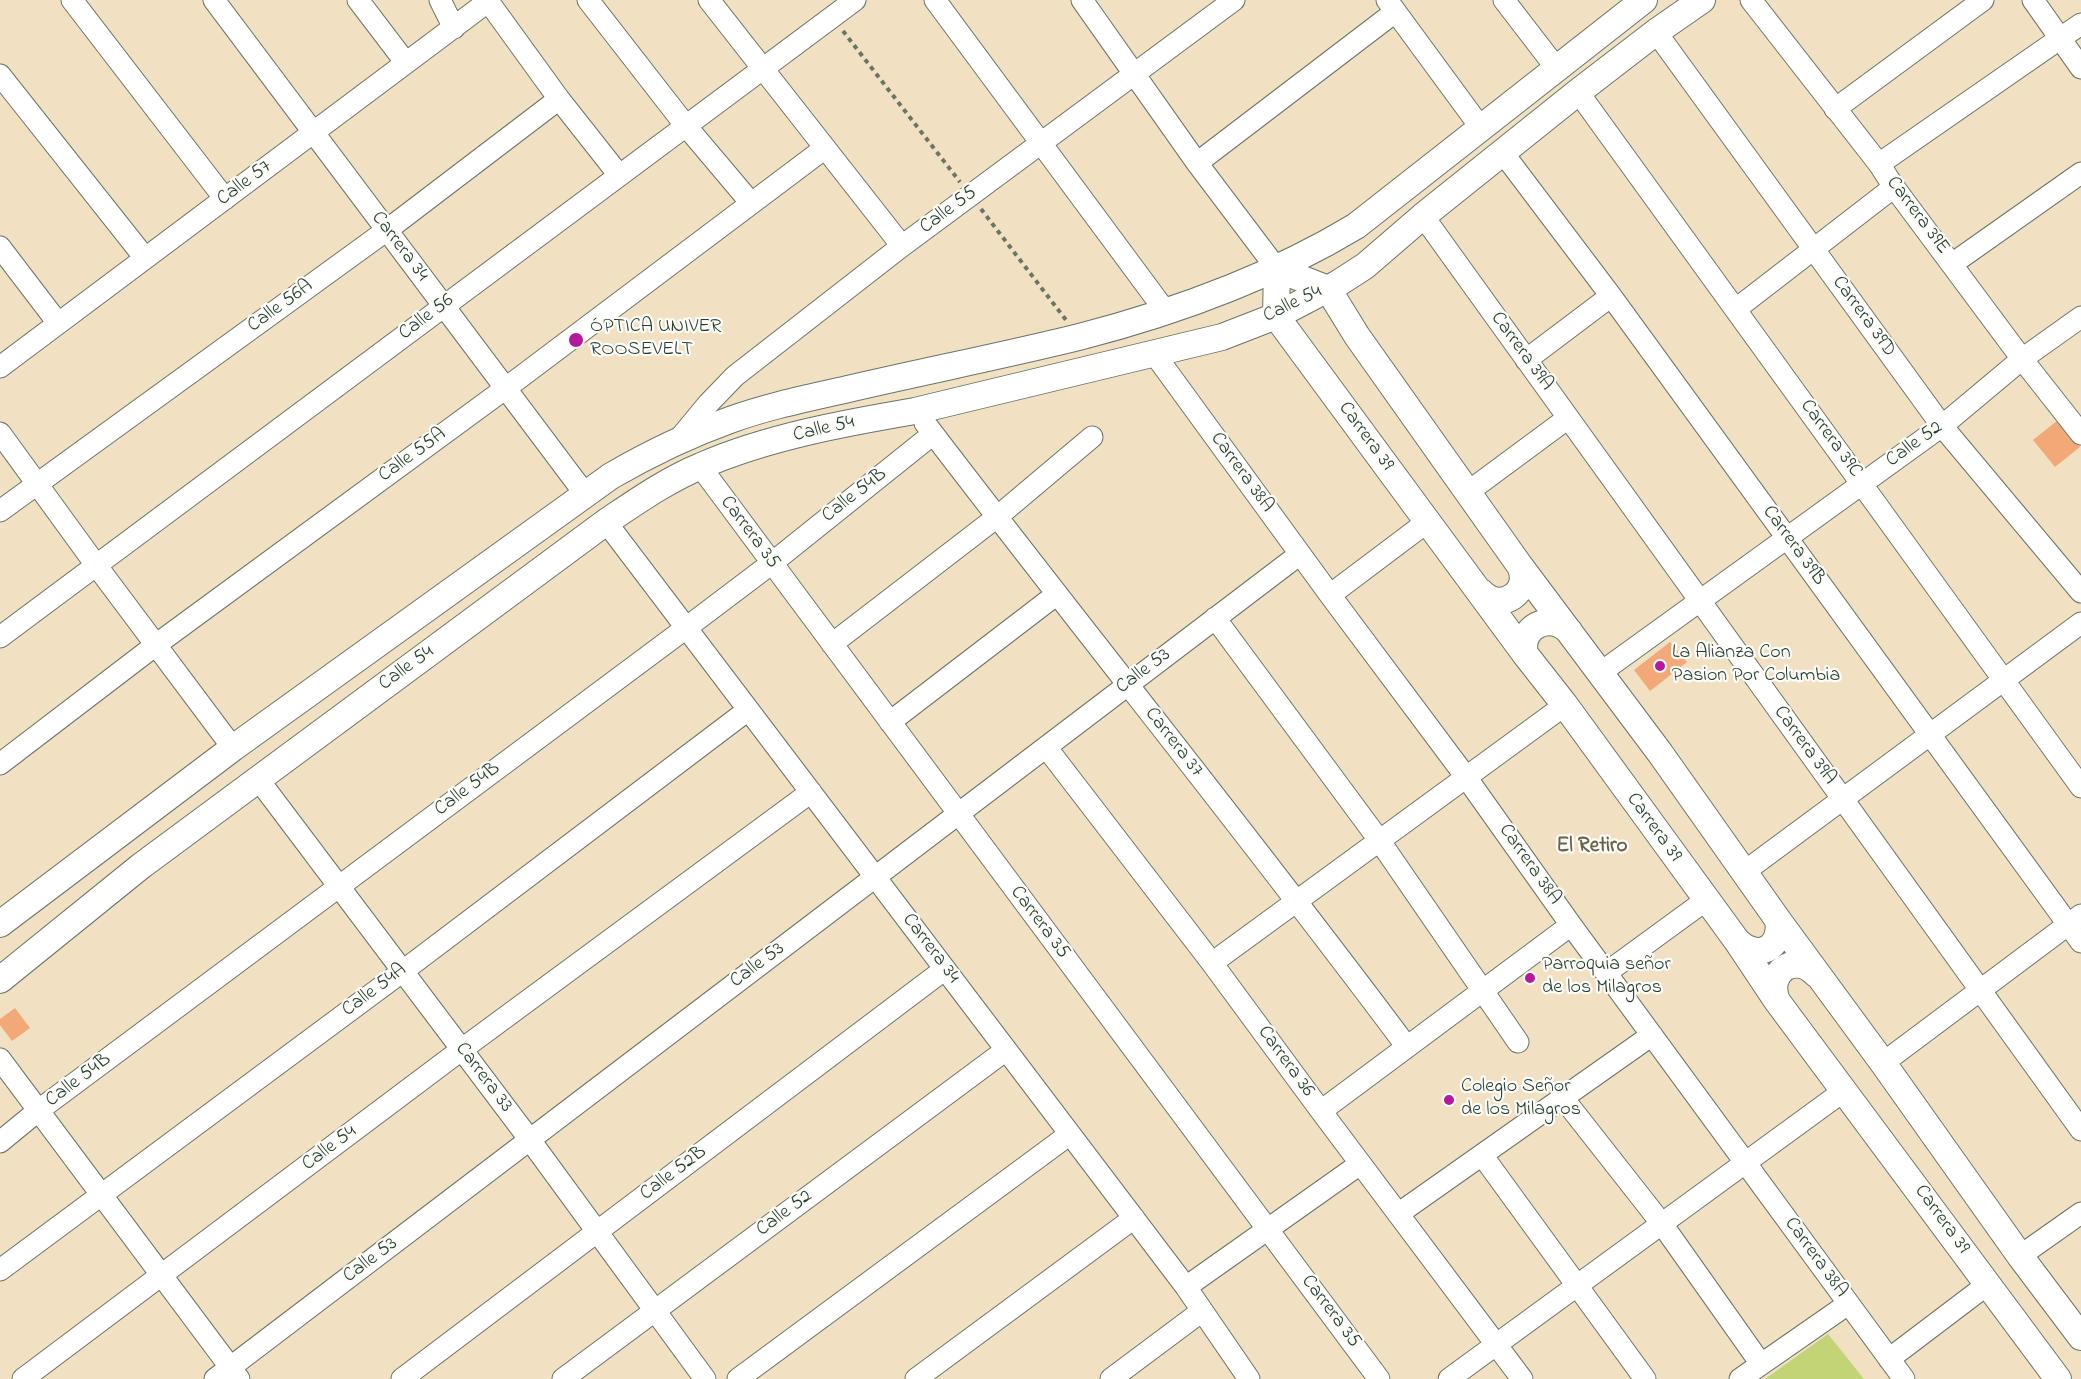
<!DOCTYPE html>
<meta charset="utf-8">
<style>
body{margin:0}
canvas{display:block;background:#f2e0c3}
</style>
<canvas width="2081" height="1379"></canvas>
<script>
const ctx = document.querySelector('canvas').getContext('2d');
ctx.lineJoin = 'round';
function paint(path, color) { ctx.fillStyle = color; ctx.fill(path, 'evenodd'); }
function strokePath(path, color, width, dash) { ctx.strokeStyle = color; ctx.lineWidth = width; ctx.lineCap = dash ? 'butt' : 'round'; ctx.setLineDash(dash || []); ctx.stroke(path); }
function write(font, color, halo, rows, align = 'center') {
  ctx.font = font + ' "Indie Flower",sans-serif'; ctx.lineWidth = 4.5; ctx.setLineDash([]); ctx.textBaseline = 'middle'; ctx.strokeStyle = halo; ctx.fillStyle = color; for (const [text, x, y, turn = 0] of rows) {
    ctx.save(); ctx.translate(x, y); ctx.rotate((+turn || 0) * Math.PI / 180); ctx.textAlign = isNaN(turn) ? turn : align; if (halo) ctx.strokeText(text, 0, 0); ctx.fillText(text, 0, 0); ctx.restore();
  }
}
const green = new Path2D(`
 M1828,1334l36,45h-99z`);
const building = new Path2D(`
 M2058,420l22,27 -25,20 -22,-27z
 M1670,642l17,20 -37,29 -16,-21z
 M15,1008l15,20 -18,13 -12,-16v-6z`);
const path = new Path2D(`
 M843,31l117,151
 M981,209l85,111`);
const minor = new Path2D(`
 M72,0l153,199
 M214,0l371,494
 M358,0l48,63
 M440,0l14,28
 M588,0l98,126 65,77
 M709,0l193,246
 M935,0l231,312
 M1082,0l115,163 80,106
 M1387,0l94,128
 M1504,0l53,69
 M1751,0l128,164 15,23 128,172 59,75
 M2033,0l48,68
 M488,1l71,98 60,76
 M1656,32l286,394 139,166
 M0,75l145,183
 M1578,92l503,695
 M1835,109l148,-109
 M1503,153l108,143 470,646
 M1197,163l198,-151
 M1879,164l202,-140
 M1423,216l658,914
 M0,247l58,76
 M1952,264l129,-91
 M1736,309l158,-122
 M1153,352l177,243 136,182 105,148 333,454
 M1526,360l85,-64
 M0,367l490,-367
 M925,423c159,209 325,413 482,624
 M0,433l96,132 137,183
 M679,439l29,-35 27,-28 167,-130 332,-246
 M700,466l679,913
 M1468,492l100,-74
 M0,511l387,-281 172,-131
 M606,522l580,765 63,92
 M1330,595l97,-73
 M1215,618l164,222 139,202
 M0,637l855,-637
 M832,644l165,-127 95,-80
 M1600,673l342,-247 80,-67 59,-42
 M890,722l167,-128
 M1046,747l166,216 109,148 201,268
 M0,764l157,-120 349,-256 319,-240
 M258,779l272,361 175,239
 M1744,872l337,-249
 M1212,963l353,-258
 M1606,973l100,-73
 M0,1059l239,320
 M1883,1063l198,-148
 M1563,1098l99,126 99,140
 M1321,1111l250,-186
 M0,1142l39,-32 647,-482 86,-65 161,-129
 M1482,1155l163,224
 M1398,1214l254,-179
 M2020,1256l61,-43
 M0,1270l403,-299 345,-261
 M1186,1287l174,-123
 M1889,1359l99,-75
 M23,1379l438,-329 350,-258
 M215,1379l1085,-825
 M402,1379l543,-410
 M563,1379l443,-329
 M738,1379l332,-245
 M916,1379l218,-161
 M1111,1379l91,-68
 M1449,1379l396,-289
 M1740,1379l108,-75`);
const major = new Path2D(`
 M1277,269l-1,47 249,338 40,51 172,236 40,60 281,378
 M1277,269l51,20 29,47 163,230 140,187 118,167 105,143 137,193 61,81
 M1481,592c20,21 51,0 39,-26
 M1525,654c-6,-27 24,-42 44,-23
 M0,924l233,-176 378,-272c38,-22 77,-41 119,-56 38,-14 79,-22 118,-31 77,-18 154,-33 231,-52 97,-25 191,-59 277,-111l288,-226
 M1737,941c20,20 46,8 41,-21
 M0,980l141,-114 465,-344c30,-20 61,-42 95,-56 66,-29 144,-43 214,-55l307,-74 54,-21 61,-32 28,-18 58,-50 155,-124 78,-60 46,-32
 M1777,1001c-12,-29 18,-49 39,-27`);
const markers = [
 [576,340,8,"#b5179e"],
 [1660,666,6,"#b5179e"],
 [1530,978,6,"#b5179e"],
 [1449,1100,6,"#b5179e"]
];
const streetNames = [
 ["Calle 57",245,184,-37],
 ["Calle 55",949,211,-37],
 ["Carrera 39E",1917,216,53],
 ["Carrera 34",399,247,53],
 ["Calle 54",1293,305,-26],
 ["Calle 56A",281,307,-36],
 ["Carrera 39D",1863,317,54],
 ["Calle 56",427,318,-37],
 ["Carrera 39A",1521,352,54],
 ["Calle 54",824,430,-13],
 ["Carrera 39",1365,437,54],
 ["Carrera 39C",1830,439,54],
 ["Calle 52",1915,445,-36],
 ["Calle 55A",413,456,-36],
 ["Carrera 38A",1241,473,54],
 ["Calle 54B",855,496,-38],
 ["Carrera 35",749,533,53],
 ["Carrera 39B",1793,546,54],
 ["Calle 54",407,669,-36],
 ["Calle 53",1144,672,-37],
 ["Carrera 37",1173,743,52],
 ["Carrera 39A",1804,746,54],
 ["Calle 54B",468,790,-37],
 ["Carrera 39",1653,828,54],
 ["Carrera 38A",1529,865,55],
 ["Carrera 35",1039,923,53],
 ["Carrera 34",930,949,53],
 ["Calle 53",758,966,-37],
 ["Calle 54A",375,991,-37],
 ["Carrera 36",1285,1062,54],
 ["Carrera 33",483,1078,53],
 ["Calle 54B",79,1081,-37],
 ["Calle 54",330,1149,-37],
 ["Calle 52B",674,1174,-37],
 ["Calle 52",785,1214,-37],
 ["Carrera 39",1941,1220,54],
 ["Carrera 38A",1815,1258,54],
 ["Calle 53",371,1261,-37],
 ["Carrera 35",1330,1312,53]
];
const poiNames = [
 ["ÓPTICA UNIVER",590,328],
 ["ROOSEVELT",590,351],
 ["La Alianza Con",1672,654],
 ["Pasion Por Columbia",1672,677],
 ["Parroquia señor",1542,966],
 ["de los Milagros",1542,989],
 ["Colegio Señor",1461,1088],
 ["de los Milagros",1461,1111]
];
const neighbourhoodNames = [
 ["El Retiro",1592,848]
];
paint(green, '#c3d477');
paint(building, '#f3a877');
strokePath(minor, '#697666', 23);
strokePath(major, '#697666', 28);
strokePath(path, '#697666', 4, [4.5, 4.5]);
strokePath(minor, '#fff', 21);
strokePath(major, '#fff', 26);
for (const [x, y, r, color] of markers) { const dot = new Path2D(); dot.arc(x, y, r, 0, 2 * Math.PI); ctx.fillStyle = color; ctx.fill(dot); strokePath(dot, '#fdfcf7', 2); }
write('20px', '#1f3d34', '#fdfcf7', streetNames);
write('20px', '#1f3d34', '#fdfcf7', poiNames, 'left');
write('bold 21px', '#69624b', '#fdfcf7', neighbourhoodNames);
</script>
